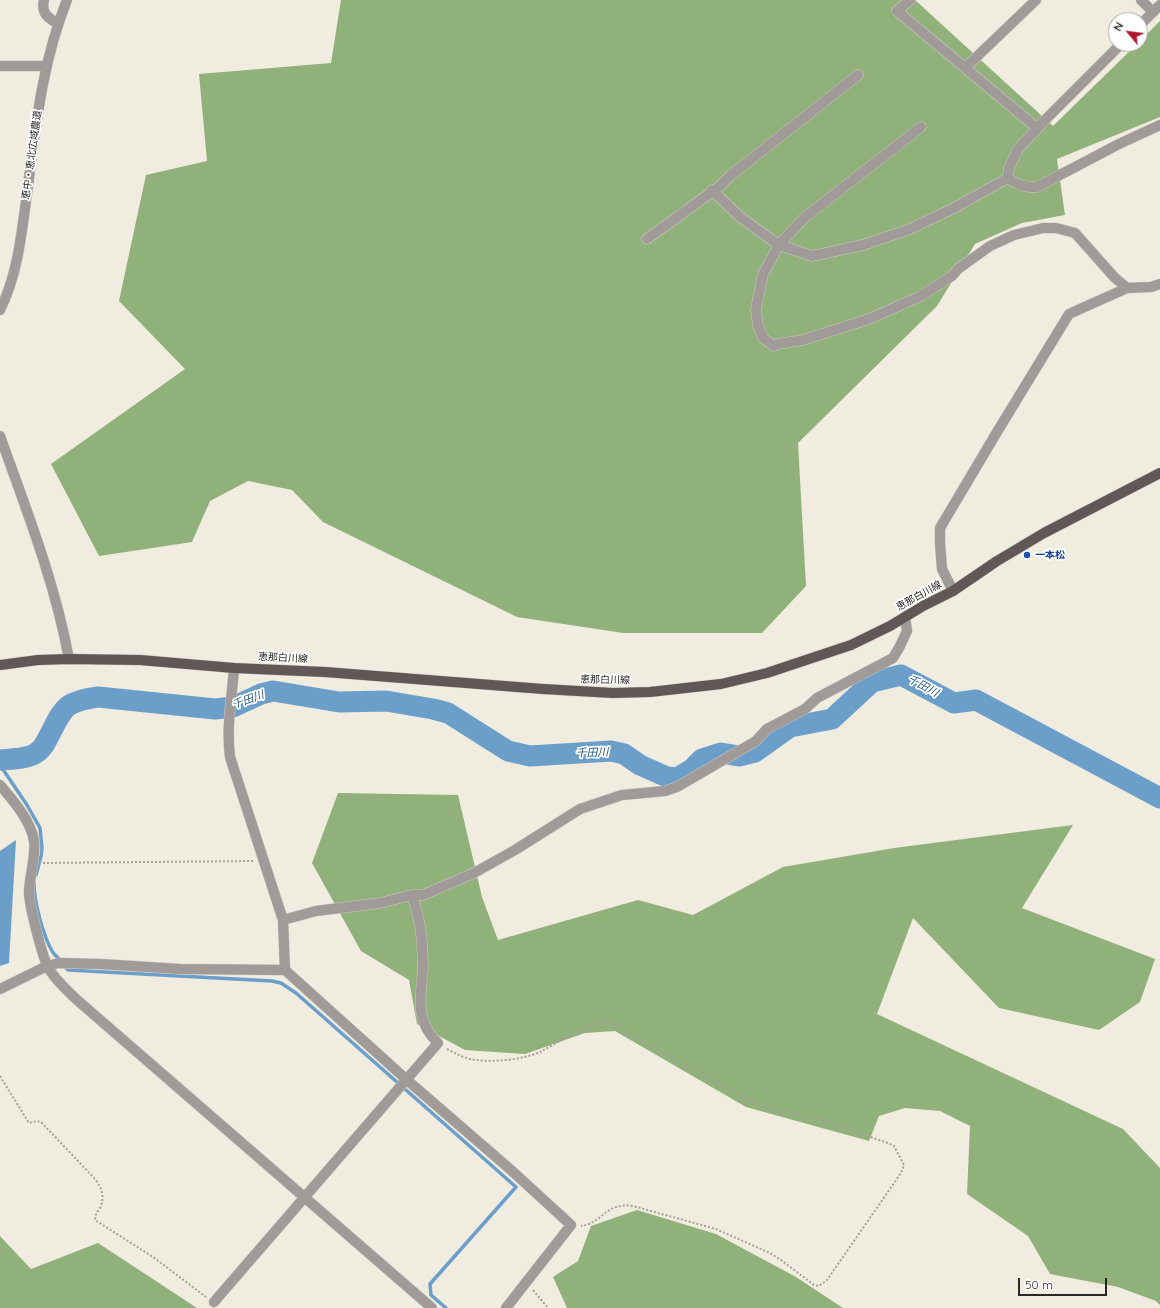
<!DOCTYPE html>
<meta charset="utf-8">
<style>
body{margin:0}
#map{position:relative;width:1160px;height:1308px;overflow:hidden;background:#f0ece0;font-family:Quicksand,sans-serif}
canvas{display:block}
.north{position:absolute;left:1108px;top:12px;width:40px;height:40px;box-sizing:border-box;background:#fff;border:1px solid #a9a9a7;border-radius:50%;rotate:299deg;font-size:11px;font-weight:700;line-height:16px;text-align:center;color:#292723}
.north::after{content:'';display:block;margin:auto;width:14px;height:18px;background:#ad182a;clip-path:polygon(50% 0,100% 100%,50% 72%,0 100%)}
.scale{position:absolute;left:1018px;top:1278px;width:89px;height:18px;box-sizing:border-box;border:2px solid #292723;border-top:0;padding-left:5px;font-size:12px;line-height:14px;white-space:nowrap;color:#292723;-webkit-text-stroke:3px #fff;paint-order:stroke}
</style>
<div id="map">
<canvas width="1160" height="1308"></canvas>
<div class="north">N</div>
<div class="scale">50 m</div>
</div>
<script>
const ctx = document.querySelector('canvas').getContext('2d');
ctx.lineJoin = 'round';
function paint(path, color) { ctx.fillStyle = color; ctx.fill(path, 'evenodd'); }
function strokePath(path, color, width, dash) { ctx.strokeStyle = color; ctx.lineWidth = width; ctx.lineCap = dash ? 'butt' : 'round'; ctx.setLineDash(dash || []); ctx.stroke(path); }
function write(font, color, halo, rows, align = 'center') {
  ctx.font = font + ' Quicksand,"Noto Sans JP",sans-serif'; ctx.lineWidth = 3.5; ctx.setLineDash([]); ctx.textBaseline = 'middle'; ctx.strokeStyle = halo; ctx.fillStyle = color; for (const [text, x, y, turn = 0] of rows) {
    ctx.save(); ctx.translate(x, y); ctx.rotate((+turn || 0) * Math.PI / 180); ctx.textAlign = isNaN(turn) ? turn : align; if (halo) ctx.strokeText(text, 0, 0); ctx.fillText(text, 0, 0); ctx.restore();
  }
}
const forest = new Path2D(`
 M341,0h574l138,126 84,-82h3v-3l20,-20v96l-103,42 8,56 -43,8 -47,21 -38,62 -139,137 8,143 -44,47h-139l-106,-16 -194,-95 -31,-32 -44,-9 -38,20 -18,41 -93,14 -48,-92 134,-95 -66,-68 27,-126 61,-14 -8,-87 132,-11z
 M338,793l120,2 24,102 16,43 140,-40 55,15 90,-48 111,-19 179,-23 -51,83 133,51 -15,43 -41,28 -100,-22 -86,-90 -36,96 246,115 37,39v137l-4,-4 -38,-14 -68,-13 -22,-38 -61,-42 3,-68 -30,-15 -35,-3 -26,8 -10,25 -123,-34 -131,-76 -30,2 -60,21 -60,-4 -48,-26 -8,-44 -48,-29 -49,-88z
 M637,1210l79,24 80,43 47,31h-276l-14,-31 25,-16 13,-35z
 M0,1236l31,33 67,-26 99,65h-197z`);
const water = new Path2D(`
 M16,840l-7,123 -9,3v-115z`);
const stream = new Path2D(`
 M0,765l27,40 13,23 2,20 -1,8 -5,19
 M34,883c0,19 9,52 18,68 2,4 6,6 9,10
 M64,966l4,4 204,11 9,2 15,10 220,194 -86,97 1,11 15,13`);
const river = new Path2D(`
 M0,760c10,-1 28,-1 36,-7 6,-3 10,-11 13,-17 15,-29 15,-34 49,-39l117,12 18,-2 28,-13 12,-3 66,11 47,-1 47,8 15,4 60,38 22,5 81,-5 13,3 16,11 27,12 10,1 15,-9 10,-10 19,-6 18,3 16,-4 35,-25 42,-8 40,-37 29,-7 53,28 22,-3 184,98`);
const path = new Path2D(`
 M43,863l210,-2
 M447,1049c8,4 15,8 23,10 18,4 53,1 70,-7 19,-10 46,-28 68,-30l143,80 19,7 48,10 70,24 6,3 10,19 -3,8 -74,107 -8,6 -5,-1 -33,-25 -11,-7 -54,-24 -83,-23c-28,-4 -30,17 -52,20
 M0,1076l29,47 8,-2 4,1 55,58c6,9 9,17 4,28 -3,4 -5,7 -5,12l58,37 53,40
 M533,1290l15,18`);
const minor = new Path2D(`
 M44,0c-3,13 3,17 14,24
 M910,0l-13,11 140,117
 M1141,0l12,12
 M0,66h46
 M965,68l71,-68
 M921,127l-117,91 -25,27 -16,29 -7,35 2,17 5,12 11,8 4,-2 25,-4 66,-21 52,-23 31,-20 6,-7 32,-23 24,-11 29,-7h13l19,5 40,45 12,10
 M712,190l28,27 39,28 33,11 51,-11 47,-16 44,-21 54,-30
 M647,239l73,-53 10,-10 128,-101
 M0,436c26,73 55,146 69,223
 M953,591l-11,-22 -2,-26v-15l57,-96 72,-118 58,-26 24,-1 9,-3
 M234,668c-2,30 -8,59 -4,89l53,163 2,50
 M0,785c13,15 31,36 34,56 2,13 -4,35 -5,49 -1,11 13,66 19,77 6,12 18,22 28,32l356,309
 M283,920l33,-9 64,-8 32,-8h11l51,-22 41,-23 65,-41 42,-14 43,-4 12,-4 79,-46 11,-12 38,-20 12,-11 76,-40 7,-12 7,-15 -2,-14
 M0,989l47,-23 12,-3 41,1 80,5 105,1 122,110 104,90 60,55 -65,83
 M214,1302l224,-259c-24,-23 -17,-45 -15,-75 0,-8 -1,-17 -1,-25 -1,-16 -5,-33 -10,-48`);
const tertiary = new Path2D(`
 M1140,25l20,-20
 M1121,44l-77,77 -26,28 -9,19 -1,10c9,7 18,10 29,9l82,-43 41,-19
 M0,310c19,-38 22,-82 28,-124 8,-63 15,-126 39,-186`);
const primary = new Path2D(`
 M0,665l38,-5 31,-1 71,1 94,8 91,4 218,17 70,4 37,-1 71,-8 46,-11 84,-28 39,-19 33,-20 30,-15 44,-30 47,-28 116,-60`);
const markers = [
 [1027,555,4,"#1a4fb4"]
];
const streetNames = [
 ["恵中・恵北広域農道",32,155,-82],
 ["恵那白川線",919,596,-29],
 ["恵那白川線",283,658,3],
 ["恵那白川線",605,680,1]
];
const transitNames = [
 ["一本松",1035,555]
];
const waterNames = [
 ["千田川",923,686,28],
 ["千田川",248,700,-20],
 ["千田川",592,753,-2]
];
paint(forest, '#91b17b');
paint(water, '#6b9fc9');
strokePath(stream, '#6b9fc9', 3.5);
strokePath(river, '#6b9fc9', 21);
strokePath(minor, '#ccc9be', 11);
strokePath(tertiary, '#ccc9be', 11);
strokePath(primary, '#ccc9be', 11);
strokePath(path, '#a4a198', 2, [2, 2]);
strokePath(minor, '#a09a99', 10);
strokePath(tertiary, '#a09a99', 10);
strokePath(primary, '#615756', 10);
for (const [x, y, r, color] of markers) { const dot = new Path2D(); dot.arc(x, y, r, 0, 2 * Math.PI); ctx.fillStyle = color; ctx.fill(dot); strokePath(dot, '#fff', 1.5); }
write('10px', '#292723', '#fff', streetNames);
write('bold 10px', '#164399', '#fff', transitNames, 'left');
write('italic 11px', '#205a84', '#fff', waterNames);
</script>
